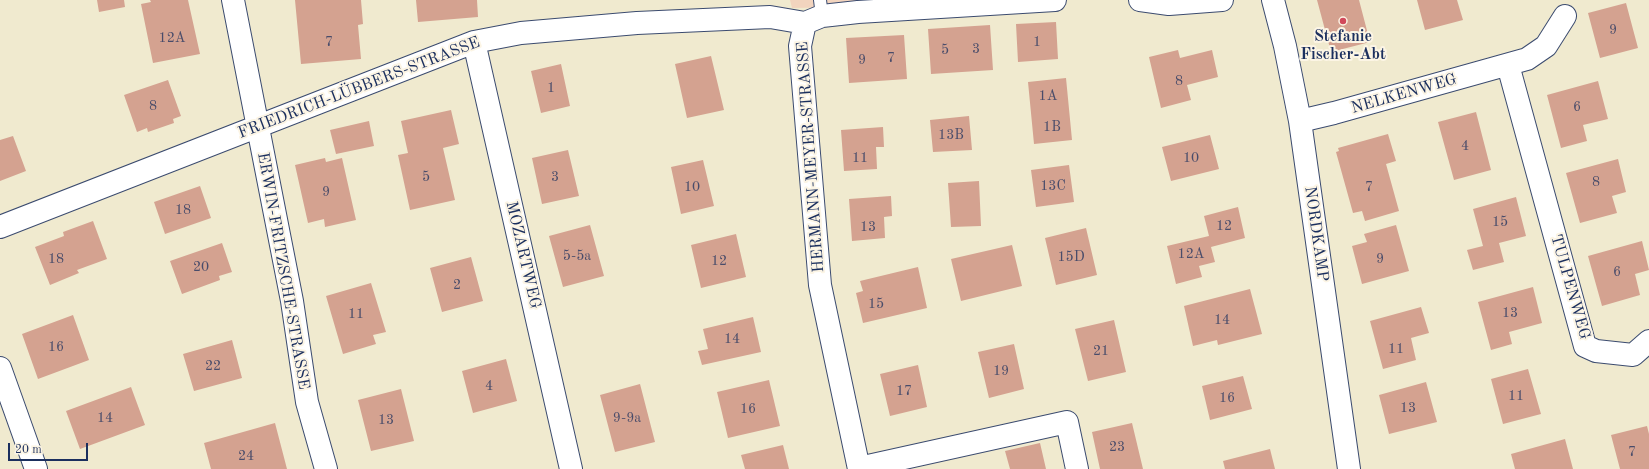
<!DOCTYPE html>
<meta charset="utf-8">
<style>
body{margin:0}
#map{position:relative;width:1649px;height:469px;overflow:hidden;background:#f0eacf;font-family:"Old Standard TT",serif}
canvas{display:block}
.scale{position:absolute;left:8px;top:443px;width:80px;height:18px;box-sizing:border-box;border:2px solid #1b2f5e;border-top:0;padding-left:5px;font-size:12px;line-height:14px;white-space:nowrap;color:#1b2f5e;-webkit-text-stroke:3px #fcf5e5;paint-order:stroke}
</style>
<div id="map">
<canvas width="1649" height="469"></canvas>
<div class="scale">20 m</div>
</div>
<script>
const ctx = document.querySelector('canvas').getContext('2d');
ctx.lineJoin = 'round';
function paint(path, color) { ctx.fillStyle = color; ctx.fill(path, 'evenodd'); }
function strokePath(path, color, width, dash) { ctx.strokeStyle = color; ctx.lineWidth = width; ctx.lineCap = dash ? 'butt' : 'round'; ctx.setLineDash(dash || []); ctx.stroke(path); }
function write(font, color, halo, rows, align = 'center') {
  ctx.font = font + ' "Old Standard TT",serif'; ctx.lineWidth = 4; ctx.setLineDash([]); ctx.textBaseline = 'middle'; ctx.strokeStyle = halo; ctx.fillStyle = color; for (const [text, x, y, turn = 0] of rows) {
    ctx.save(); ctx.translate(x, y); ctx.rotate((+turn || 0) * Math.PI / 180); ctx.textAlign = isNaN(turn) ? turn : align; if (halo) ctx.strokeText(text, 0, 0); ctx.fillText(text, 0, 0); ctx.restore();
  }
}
const built = new Path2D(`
 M790,0h115l-55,7 -58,1z`);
const building = new Path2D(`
 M97,0h27l1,7 -26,5z
 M150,0h38l12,54 -47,9 -12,-59 10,-2z
 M295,0h66l2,24 -5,1 3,34 -60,5z
 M416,0h61l1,17 -60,5z
 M1317,0h42l11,42 -39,10z
 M1417,0h40l6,20 -38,10z
 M1626,3l12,45 -38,10 -12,-45z
 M1056,22l2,37 -40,3 -2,-38z
 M990,25l3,45 -62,4 -3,-45z
 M904,35l3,44 -58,4 -3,-45z
 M1178,50l2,8 32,-8 6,27 -31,8 4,15 -30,8 -12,-51z
 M711,56l13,54 -37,8 -12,-54z
 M561,64l9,42 -29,7 -10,-42z
 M1066,78l6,62 -38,4 -6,-62z
 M168,80l13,36 -8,3 1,4 -26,9 -1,-4 -10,4 -13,-37z
 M1598,81l10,38 -25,6 4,16 -26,7 -14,-53z
 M451,110l8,34 -16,4 12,52 -45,10 -12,-55 10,-2 -7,-32z
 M1476,112l15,58 -37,10 -16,-58z
 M969,116l3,34 -39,2 -3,-32z
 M369,121l5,25 -38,8 -6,-24z
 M883,127l1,20h-8l1,22 -33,2 -3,-41z
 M1388,134l8,27 -10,3 13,47 -34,10 -3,-10 -9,2 -17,-61 3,-1 -1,-3z
 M1210,135l9,34 -48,12 -9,-34z
 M13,136l13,35 -26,10v-41z
 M568,150l11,46 -37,8 -10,-46z
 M325,158l1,4 16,-4 14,62 -31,7 -1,-8 -16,4 -13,-58z
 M1618,159l8,33 -14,4 5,17 -37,10 -14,-50z
 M703,160l11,46 -33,8 -10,-47z
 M1069,165l5,37 -38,5 -5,-37z
 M979,181l2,45 -30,1 -3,-44z
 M200,186l11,32 -46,16 -11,-32z
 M891,196l1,20 -8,1 1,21 -33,3 -3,-42z
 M1516,197l10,39 -27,7 5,19 -31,8 -6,-20 16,-4 -10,-37z
 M1238,207l7,31 -34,9 4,15 -16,4 3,11 -26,7 -9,-38 42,-10 -5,-20z
 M93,221l14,38 -30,11 2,3 -29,12 -15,-38 29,-11 -1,-4z
 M590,225l14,51 -41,11 -14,-51z
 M1396,225l13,46 -47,13 -10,-38 15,-4 -3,-8z
 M1086,228l11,47 -41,10 -11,-47z
 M736,234l10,43 -45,11 -10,-43z
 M1642,241l7,29 -14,4 5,21 -38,11 -14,-50z
 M222,243l10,29 -13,4 1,4 -38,14 -12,-33z
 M1012,245l10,41 -61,15 -10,-42z
 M471,257l12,44 -41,11 -12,-44z
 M918,267l9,41 -64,15 -7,-30 7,-2 -3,-10z
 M371,283l15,49 -13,3 3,9 -33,10 -17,-58z
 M1533,287l9,36 -33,9 3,12 -21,6 -13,-48z
 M1250,289l12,45 -44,11 -1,-5 -24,6 -9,-40z
 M1421,307l8,26 -18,5 5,22 -33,9 -13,-48z
 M73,315l16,45 -51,19 -16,-45z
 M753,317l8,35 -59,13 -4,-14 10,-2 -5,-20z
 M1114,320l12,52 -38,9 -13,-52z
 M232,340l10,38 -48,13 -11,-37z
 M1014,344l10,45 -35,9 -11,-46z
 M506,359l11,42 -44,12 -11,-42z
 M918,365l9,42 -37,9 -10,-42z
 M1528,369l13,45 -38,10 -12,-45z
 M1243,376l9,33 -42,11 -8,-34z
 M769,380l11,46 -52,12 -11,-46z
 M1426,382l11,40 -48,12 -10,-39z
 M640,384l15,58 -40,10 -15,-57z
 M131,387l14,38 -65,24 -14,-38z
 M401,389l13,52 -43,10 -13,-51z
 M275,423l12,46h-76l-7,-26z
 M1132,423l11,46h-43l-8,-37z
 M1647,426l2,8v35h-29l-9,-34z
 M1565,439l8,30h-58l-4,-15z
 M1040,443l6,26h-36l-5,-18z
 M783,445l6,24h-44l-4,-14z
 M1270,449l5,20h-50l-2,-8z`);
const service = new Path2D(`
 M820,0l2,16`);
const minor = new Path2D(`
 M233,0l59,301 15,101 19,67
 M1140,0l29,4 53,-4
 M1273,0l12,46 15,75 49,348
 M474,42l97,427
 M1508,65l77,281 11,5 37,4 16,-14
 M1300,121l34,-8 193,-54 19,-13 19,-30
 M0,227l474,-185 47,-9 116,-10 133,-6 35,6
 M0,368l36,101
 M859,468l208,-46 10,47
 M859,469l-39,-184 -20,-239 5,-23 17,-7 36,-4 197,-12`);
const markers = [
 [1343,21,4,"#d1495b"]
];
const numberNames = [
 ["9",1613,30],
 ["12A",172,38],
 ["7",329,42],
 ["1",1037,42],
 ["3",976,49],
 ["5",945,50],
 ["7",891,58],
 ["9",862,60],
 ["8",1179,81],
 ["1",551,88],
 ["1A",1048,96],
 ["8",153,106],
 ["6",1577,107],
 ["1B",1052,127],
 ["13B",951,135],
 ["4",1465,146],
 ["11",860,158],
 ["10",1191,158],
 ["5",426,177],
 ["3",555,177],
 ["8",1596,182],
 ["13C",1053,186],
 ["10",692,187],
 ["7",1369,187],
 ["9",326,192],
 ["18",183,210],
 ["15",1500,222],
 ["12",1224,226],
 ["13",868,227],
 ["12A",1191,254],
 ["5-5a",577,256],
 ["15D",1071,257],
 ["18",56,259],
 ["9",1380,259],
 ["12",719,261],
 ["20",201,267],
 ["6",1617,272],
 ["2",457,285],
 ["15",876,304],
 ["13",1510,313],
 ["11",356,314],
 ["14",1222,320],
 ["14",732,339],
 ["16",56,347],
 ["11",1396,349],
 ["21",1101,351],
 ["22",213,366],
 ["19",1001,371],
 ["4",489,386],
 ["17",904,391],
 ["11",1516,396],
 ["16",1227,398],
 ["13",1408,408],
 ["16",748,409],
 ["14",105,418],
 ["9-9a",627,418],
 ["13",386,420],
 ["23",1117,447],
 ["7",1632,452],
 ["24",246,456]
];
const poiNames = [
 ["Stefanie",1343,37],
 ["Fischer-Abt",1343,55]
];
const streetNames = [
 ["FRIEDRICH-LÜBBERS-STRASSE",359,88,-21],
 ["NELKENWEG",1404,94,-16],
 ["HERMANN-MEYER-STRASSE",811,157,-94],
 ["NORDKAMP",1316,234,82],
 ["MOZARTWEG",523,255,77],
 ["ERWIN-FRITZSCHE-STRASSE",283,271,80],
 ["TULPENWEG",1570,287,74]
];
paint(built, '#f2d4be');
paint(building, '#d4a290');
strokePath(service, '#3b4b6f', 14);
strokePath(minor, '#3b4b6f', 24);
strokePath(service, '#fff', 12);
strokePath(minor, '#fff', 22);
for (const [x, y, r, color] of markers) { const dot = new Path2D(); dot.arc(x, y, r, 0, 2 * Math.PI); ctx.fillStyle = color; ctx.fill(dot); strokePath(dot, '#fcf5e5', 1.5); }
write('14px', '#494c6a', null, numberNames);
write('bold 16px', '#1b2f5e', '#fcf5e5', poiNames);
write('16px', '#1b2f5e', '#fcf5e5', streetNames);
</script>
